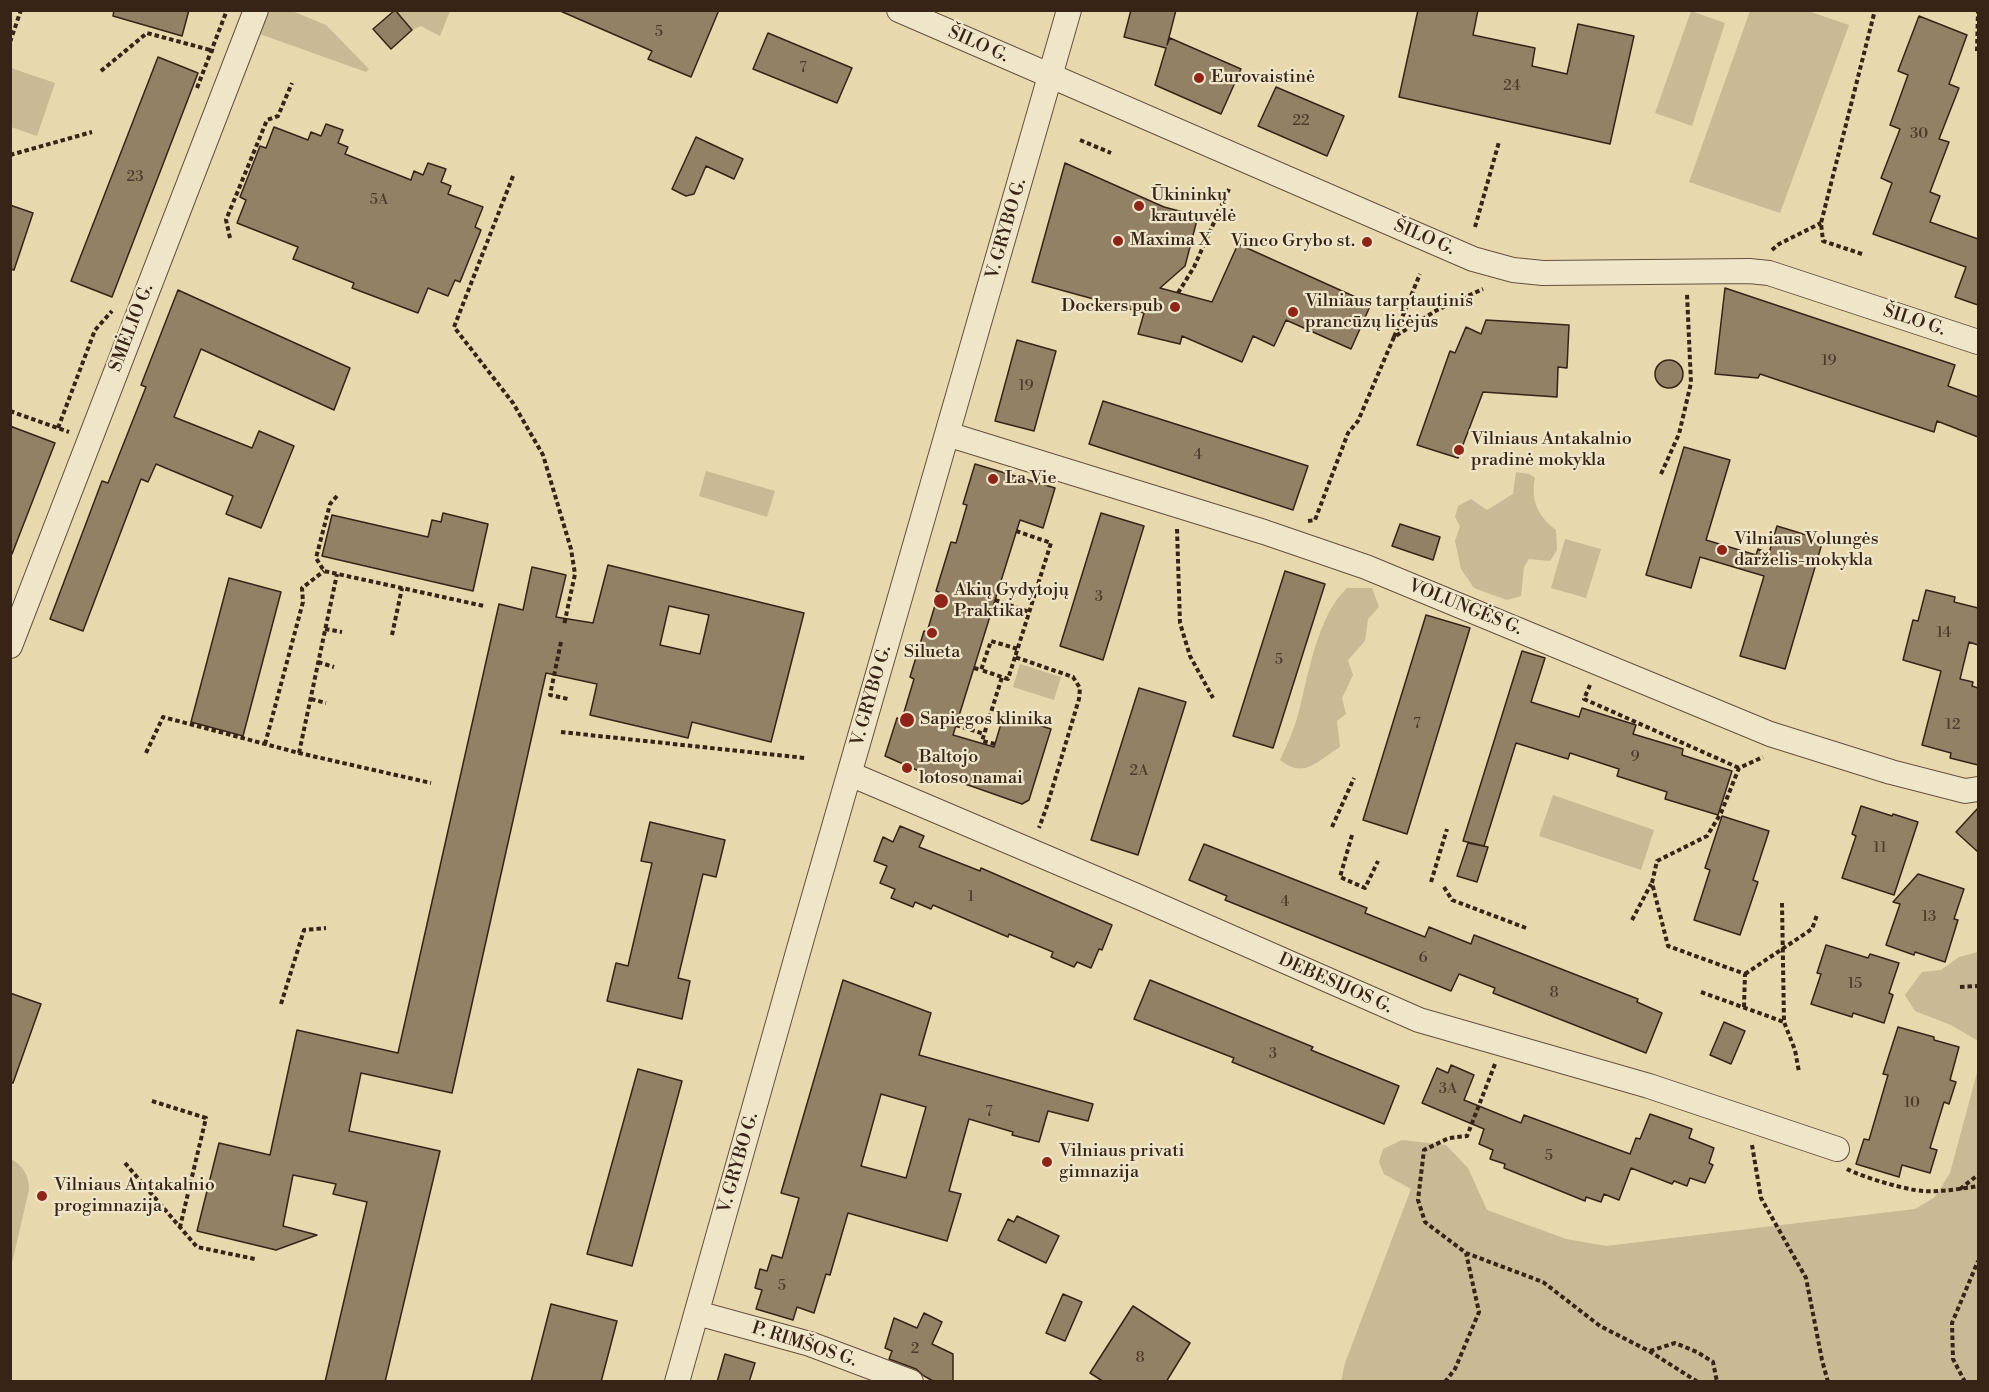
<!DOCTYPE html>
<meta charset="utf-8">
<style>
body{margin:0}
#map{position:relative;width:1989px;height:1392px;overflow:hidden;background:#e7d8ae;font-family:"Libre Bodoni",serif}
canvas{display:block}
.frame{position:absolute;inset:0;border:12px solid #382317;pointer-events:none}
</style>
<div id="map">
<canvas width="1989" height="1392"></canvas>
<div class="frame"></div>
</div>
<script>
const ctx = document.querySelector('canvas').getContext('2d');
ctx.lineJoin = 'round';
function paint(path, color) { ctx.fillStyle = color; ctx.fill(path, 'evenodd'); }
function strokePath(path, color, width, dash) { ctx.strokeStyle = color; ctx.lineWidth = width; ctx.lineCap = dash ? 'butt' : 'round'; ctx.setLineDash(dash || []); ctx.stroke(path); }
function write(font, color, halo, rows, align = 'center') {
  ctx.font = font + ' "Libre Bodoni",serif'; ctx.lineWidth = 4.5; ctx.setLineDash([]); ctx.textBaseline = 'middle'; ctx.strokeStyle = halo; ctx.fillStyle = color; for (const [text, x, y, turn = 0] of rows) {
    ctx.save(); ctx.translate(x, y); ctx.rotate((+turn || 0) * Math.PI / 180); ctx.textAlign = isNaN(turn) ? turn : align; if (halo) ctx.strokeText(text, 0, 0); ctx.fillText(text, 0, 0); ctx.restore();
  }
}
const green = new Path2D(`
 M269,11h23l34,14 43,44 -3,3 -109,-39 4,-12z
 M395,11h55l-10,25 -19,-10 -9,4z
 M1691,11l34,12 -33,103 -37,-13z
 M1750,11h58l41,14 -69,188 -91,-31z
 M11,68l44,15 -18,53 -26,-9z
 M706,471l69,20 -8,26 -68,-21z
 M1516,472l13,2 6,4c-5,23 4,39 21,52l1,20 -7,11 -21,-2 -5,8 -3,29 -14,4 -33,-12 -13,-19 -6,-28 5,-15 -5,-9 3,-11 13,-7 16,11 26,-16z
 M1565,539l36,10 -15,49 -35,-10z
 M1347,588h25l7,19 -11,12 -3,22 -17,19 5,15 -11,23 4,16 -9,7 3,26c-22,13 -35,33 -60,13 8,-17 16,-35 20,-53 9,-37 19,-93 47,-119z
 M1020,664l41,13 -7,23 -41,-13z
 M1553,795l101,35 -13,40 -102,-34z
 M1978,952v89l-27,-16 -36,-14 -10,-16 17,-23 19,-2 18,-13z
 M1978,1069v312h-637l4,-18 66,-174 -27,-15 -5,-12 4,-13 19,-9 44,5 22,23 19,42 79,29 40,7 309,-37 20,-12 15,-24z
 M11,1159c12,7 18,16 18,31l-18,77z`);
const building = new Path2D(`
 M114,10h75l-7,26 -69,-20z
 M395,10l17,20 -21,19 -18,-20z
 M558,10h161l-28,67 -43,-18 4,-8z
 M1131,10h45l-9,35 3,-7 71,31 -20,45 -66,-29 11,-37 -42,-11z
 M1418,10h60l-5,25 62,13 -3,18 35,8 11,-50 56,12 -24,108 -211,-47z
 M1919,16l48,19 -18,49 10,4 -20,51 10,3 -19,50 10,4 -10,26 48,17v66l-23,-8 11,-30 -93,-33 19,-51 -11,-5 19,-49 -10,-4 18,-50 -10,-4z
 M768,33l84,35 -15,35 -84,-34z
 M158,57l40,16 -86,224 -41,-16z
 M1276,87l68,29 -17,40 -69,-30z
 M326,124l17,6 -5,13 10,4 -3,7 66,26 3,-9 9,4 5,-12 18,6 -5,13 10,4 -3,8 35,13 -8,20 6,3 -21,52 -5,-2 -7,16 -20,-8 -10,25 -66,-25 2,-5 -61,-24 5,-12 -61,-24 9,-23 -6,-3 20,-51 6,2 8,-21 34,13 3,-8 10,4z
 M696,137l47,22 -9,20 -28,-13 -12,28 -8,2 -14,-7z
 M1065,163l99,44 34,9 -13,50 -25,22 52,14 26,-58 133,60 -20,45 -65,-29 -12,26 -21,-10 -11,26 -60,-26 -2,8 -42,-10 6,-21 -112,-31z
 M10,205l23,8 -19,57 -4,-1z
 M1725,288l230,77 -7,21 30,11v40l-41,-16 -3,11 -174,-58 -2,4 -43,-4z
 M178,290l172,78 -16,42 -133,-61 -27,68 78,31 7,-17 35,15 -33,82 -35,-14 7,-18 -77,-32 -8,18 -7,-3 -58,152 -33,-12 52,-138 6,2 38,-96 -5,-2z
 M1486,320l83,5 -2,43 -9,-1 -1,30 -74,-5 -25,66 -41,-13 33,-94 5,2 11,-26 15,7z
 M1017,340l39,11 -22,80 -39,-10z
 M1655 374a14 14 0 1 1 28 0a14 14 0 1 1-28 0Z
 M1103,401l205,65 -15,44 -204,-66z
 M10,426l45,17 -43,111 -2,-1z
 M1684,447l46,13 -24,80 50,15 2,-6 11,4 8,-27 46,14 -38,129 -45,-13 24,-80 -64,-19 -9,31 -45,-13z
 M975,464l80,24 -12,40 -23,-8 -67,215 41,12 10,-33 47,15 -22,71 -7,4 -51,-18 -22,-7h-12l-52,-23 12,-38 5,1 12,-40 -4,-2 14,-46 3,1 12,-40 -3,-1 15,-49 5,1 11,-38 -4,-1z
 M443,513l45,11 -15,67 -151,-35 10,-41 96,22 4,-17 9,2z
 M1101,513l43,13 -41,134 -43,-14z
 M1400,524l40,13 -7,23 -41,-14z
 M608,565l196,48 -33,129 -79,-20 -4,16 -98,-23 7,-31 -51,-11 -94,420 -91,-20 -12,58 91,20 -55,231h-60l42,-180 -34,-8 3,-10 -43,-9 -10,51 34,9 -41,15 -79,-19 22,-88 51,12 27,-125 101,23 101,-449 24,6 9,-43 34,8 -10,42 37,6zM669,606l40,9 -9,39 -40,-9z
 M1285,571l40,13 -52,164 -40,-12z
 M229,578l52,14 -38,144 -52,-14z
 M1926,590l29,7 -1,5 24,6v37l-9,-3 -9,37 13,3 -1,4 6,2v77l-28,-7 1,-5 -29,-8 19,-74 -38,-11 10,-40 5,1z
 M1426,615l44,13 -63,206 -44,-14z
 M1522,651l23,7 -14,44 48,15 3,-9 54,17 -3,9 50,15 -1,6 50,16 -14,44 -53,-16 2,-7 -50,-16 2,-7 -49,-16 -2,6 -52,-16 -32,103 -21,-5z
 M1139,688l47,14 -48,153 -47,-15z
 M1861,806l31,10 1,-2 25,8 -24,73 -52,-17 14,-42 -4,-2z
 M1978,808v44l-22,-20z
 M1722,816l47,15 -16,49 5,2 -18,53 -46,-15 16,-50 -5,-2z
 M650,822l75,18 -9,37 -13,-3 -25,104 12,3 -8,38 -75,-18 9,-38 12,3 24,-103 -11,-2z
 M900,826l24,10 -5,11 61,24 1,-3 131,57 -10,25 -3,-1 -8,19 -14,-6 -3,5 -23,-10 2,-5 -44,-18 -1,3 -75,-32 -2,4 -16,-7 -2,5 -22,-9 4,-9 -15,-6 7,-17 -13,-5 9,-24 10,5z
 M1468,843l20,4 -11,35 -20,-6z
 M1204,844l163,64 -2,5 60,24 4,-10 42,17 3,-9 164,64 -1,3 25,11 -16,40 -153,-60 2,-5 -36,-14 -8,17 -226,-91 2,-4 -38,-16z
 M1918,874l46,15 -10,30 4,1 -13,42 -30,-10 -1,3 -28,-10 14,-41 -7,-2z
 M1826,945l42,13 2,-4 29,9 -10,30 4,2 -9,28 -31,-10 -1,4 -41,-13 10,-30 -4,-1z
 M843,980l88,33 -12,42 174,49 -5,17 -40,-10 -9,31 -27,-7 1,-3 -44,-13 -20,72 12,3 -14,47 -99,-28 -18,62 -4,-1 -12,39 -17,-6 -4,13 -37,-11 6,-19 -7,-2 5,-19 7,2 5,-16 10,3 17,-60 -18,-5zM881,1094l45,13 -20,71 -45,-12z
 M1150,980l163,67 -2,3 88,36 -15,38 -152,-62 2,-4 -100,-39z
 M10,993l31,11 -28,79 -3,-1z
 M1724,1022l21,9 -14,33 -21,-9z
 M1898,1027l36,10v3l25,7 -9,33 6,2 -7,22 -5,-2 -14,46 7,2 -7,23 -28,-8 -3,12 -43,-13 8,-25 5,1 19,-65 -5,-1z
 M1451,1065l23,10 -10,25 57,23 3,-8 106,39 6,-16 4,1 10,-25 42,15 -3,9 25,10 -5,15 4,2 -8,18 -15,-5 -3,8 -13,-5 -2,3 -41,-16 -12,32 -15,-6 -3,8 -15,-5 -1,4 -81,-33 1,-4 -15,-5 3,-9 -14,-6 5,-15 -62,-26 15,-35 11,5z
 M638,1069l44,12 -50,185 -45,-12z
 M1017,1216l42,20 -13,27 -48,-23 10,-21 6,3z
 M1063,1294l19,8 -17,39 -19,-8z
 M551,1304l66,17 -16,61h-70z
 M1133,1306l57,37 -24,39h-62l-14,-9z
 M924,1313l18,9 -10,22 21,10v28h-18l-11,-6 -8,-7 -27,-10 3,-8 -7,-3 9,-30 23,10z
 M725,1354l30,9 -6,19h-32z`);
const path = new Path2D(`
 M10,42l11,-32
 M1977,51l1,-41
 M101,71l46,-38 67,18
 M197,88l30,-78
 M1080,140l31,13
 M10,155l82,-23
 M513,176l-59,151 59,76 30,52 28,94 4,25 -11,51
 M1475,227l24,-85
 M230,238l-4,-18 41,-100 11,-4 14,-33
 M1772,250l7,-6 42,-21
 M1862,254l-39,-13 -2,-18 54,-213
 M1178,293l16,-26 35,-78
 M1394,337l26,-63
 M10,411l59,21
 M58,428l37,-98 17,-19
 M1661,474l18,-40 12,-51 -4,-89
 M337,496l-7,8 -14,54 8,13 160,35
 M1308,521l7,-1 33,-87 10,-12 36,-84 43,-27 46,-21
 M1177,529l3,94 10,33 23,42
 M1016,531l35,12 -36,114 58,20 7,11 -1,11 -32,107 -8,22
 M995,600l34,12
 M325,629l17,3
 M392,635l10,-47
 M561,642l-11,53 18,4
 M1015,657l-7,22 -27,-9 10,-29 27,8
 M318,662l16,5
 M974,668l7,2
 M1590,685l-6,14 155,69
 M311,699l15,4
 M956,725l28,9
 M561,732l244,26
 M265,744l38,-142 -1,-14 22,-17
 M995,744l-13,-3 20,-64
 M146,753l17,-36 136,36 132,30
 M299,753l38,-179
 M1332,827l22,-49
 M1352,835l-12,42 25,11 13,-27
 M1431,882l16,-53
 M1444,887l8,13 74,28
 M1782,903l2,119 11,28 4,22
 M1632,920l19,-36
 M1745,974l67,-45 5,-14
 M1960,987l18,-1
 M1701,992l83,30
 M281,1004l23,-74 22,-2
 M1744,1007l1,-33 -77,-28 -16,-63 5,-22 50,-25 14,-23 18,-45 24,-11
 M1495,1064l-28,72 -18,2 -25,12 -6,50 7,22 41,31 77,29 57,44 49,25 49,31
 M152,1101l54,17 -26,109
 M1752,1145l9,53 45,80 16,82 6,22
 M125,1163l72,84 58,12
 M1847,1169c15,8 59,21 76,22 19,1 37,-2 55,-5
 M1960,1189l18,-14
 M1650,1351l25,-8 22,9 16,10 4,20
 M1445,1382l10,-13 24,-57 -13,-59
 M1965,1382l-12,-23 -1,-36 26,-62`);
const minor = new Path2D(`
 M899,10l574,249 40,11 30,3 206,-2 20,2 209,69
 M947,434l317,98 102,35 404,167 121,38 74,19 13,-2
 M10,646l246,-636
 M850,774l289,123 280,123 230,66 188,63
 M697,1313l113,31 101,38
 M677,1382l127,-451 265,-921`);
const markers = [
 [1199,78,6,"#8f2418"],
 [1139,206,6,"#8f2418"],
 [1118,241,6,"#8f2418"],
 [1367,242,6,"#8f2418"],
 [1175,307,6,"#8f2418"],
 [1293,312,6,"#8f2418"],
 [1459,450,6,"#8f2418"],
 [993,479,6,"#8f2418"],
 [1722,550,6,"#8f2418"],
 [941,601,8,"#8f2418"],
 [932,633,6,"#8f2418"],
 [907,720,8,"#8f2418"],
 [907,768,6,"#8f2418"],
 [1047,1162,6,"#8f2418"],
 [42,1196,6,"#8f2418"]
];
const numberNames = [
 ["5",659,32],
 ["7",803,68],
 ["24",1512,86],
 ["22",1301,121],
 ["30",1919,134],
 ["23",135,177],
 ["5A",379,200],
 ["19",1829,361],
 ["19",1026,386],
 ["4",1198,455],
 ["3",1099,597],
 ["14",1944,633],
 ["5",1279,660],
 ["7",1417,724],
 ["12",1953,725],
 ["9",1635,757],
 ["2A",1139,771],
 ["11",1880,848],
 ["1",971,897],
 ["4",1285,902],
 ["13",1929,917],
 ["6",1423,958],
 ["15",1855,984],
 ["8",1554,993],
 ["3",1273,1054],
 ["3A",1448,1089],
 ["10",1912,1103],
 ["7",989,1112],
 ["5",1549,1156],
 ["5",782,1286],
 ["2",915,1349],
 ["8",1140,1358]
];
const streetNames = [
 ["ŠILO G.",978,45,24],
 ["V. GRYBO G.",1007,229,-74],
 ["ŠILO G.",1424,238,23],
 ["ŠILO G.",1914,321,18],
 ["SMĖLIO G.",132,328,-69],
 ["VOLUNGĖS G.",1465,608,22],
 ["V. GRYBO G.",872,696,-74],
 ["DEBESIJOS G.",1335,984,24],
 ["V. GRYBO G.",739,1163,-74],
 ["P. RIMŠOS G.",804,1345,18]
];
const poiNames = [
 ["Eurovaistinė",1211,78],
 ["Ūkininkų",1151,196],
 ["krautuvėlė",1151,217],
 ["Maxima X",1130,241],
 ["Vinco Grybo st.",1355,242,"right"],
 ["Vilniaus tarptautinis",1305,302],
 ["prancūzų licėjus",1305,323],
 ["Dockers pub",1163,307,"right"],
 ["Vilniaus Antakalnio",1471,440],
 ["pradinė mokykla",1471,461],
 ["La Vie",1005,479],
 ["Vilniaus Volungės",1734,540],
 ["darželis-mokykla",1734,561],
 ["Akių Gydytojų",954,591],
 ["Praktika",954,612],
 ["Silueta",932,653,"center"],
 ["Sapiegos klinika",920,720],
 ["Baltojo",919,758],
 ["lotoso namai",919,779],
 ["Vilniaus privati",1059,1152],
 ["gimnazija",1059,1173],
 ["Vilniaus Antakalnio",54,1186],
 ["progimnazija",54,1207]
];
paint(green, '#c9b994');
paint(building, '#938166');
strokePath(building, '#382317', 1.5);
strokePath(minor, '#64503d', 26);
strokePath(path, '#382317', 4, [4.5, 3]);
strokePath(minor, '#efe6ca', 24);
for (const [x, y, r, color] of markers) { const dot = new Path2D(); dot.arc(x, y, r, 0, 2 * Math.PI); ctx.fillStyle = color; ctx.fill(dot); strokePath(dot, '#efe6ca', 2); }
write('15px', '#4f3a2b', null, numberNames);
write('18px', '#382317', '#efe6ca', streetNames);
write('18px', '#382317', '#efe6ca', poiNames, 'left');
</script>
